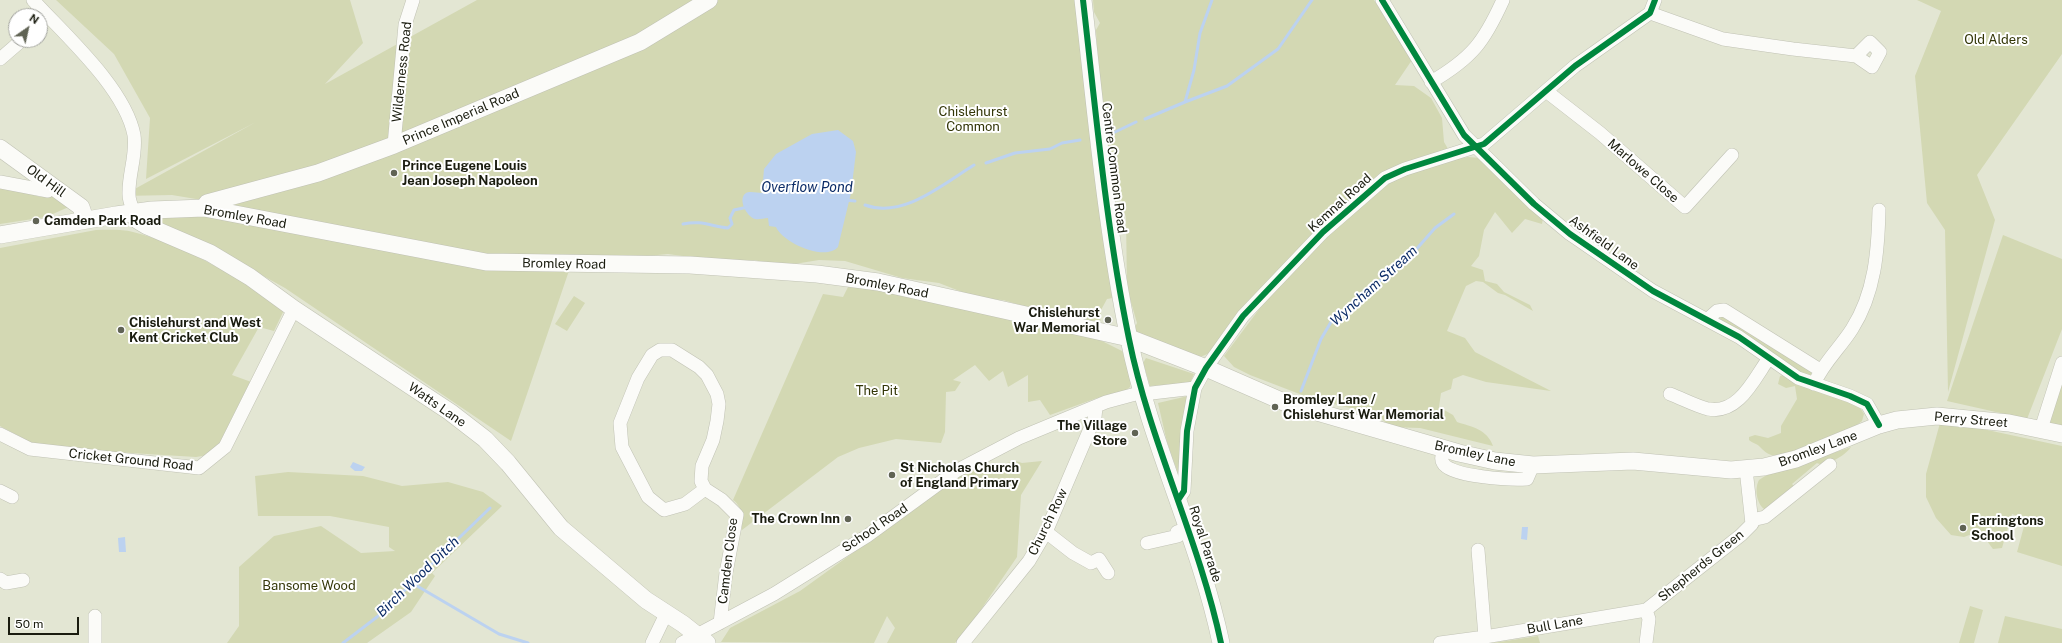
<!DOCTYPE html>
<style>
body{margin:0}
#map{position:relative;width:2062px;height:643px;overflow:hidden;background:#e3e6d3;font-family:"Public Sans",sans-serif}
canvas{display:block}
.north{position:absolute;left:8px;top:8px;width:40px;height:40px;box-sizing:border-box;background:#fff;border:1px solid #a3a49f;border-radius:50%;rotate:34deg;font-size:11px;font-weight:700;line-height:16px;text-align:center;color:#1a1c0f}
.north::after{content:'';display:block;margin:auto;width:14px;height:18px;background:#606354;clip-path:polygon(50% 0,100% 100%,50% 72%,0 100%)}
.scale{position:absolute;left:8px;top:617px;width:71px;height:18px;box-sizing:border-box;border:2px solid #1a1c0f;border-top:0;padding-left:5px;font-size:12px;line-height:14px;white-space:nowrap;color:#1a1c0f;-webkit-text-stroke:3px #fff;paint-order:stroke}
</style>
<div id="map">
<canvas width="2062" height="643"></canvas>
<div class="north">N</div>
<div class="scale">50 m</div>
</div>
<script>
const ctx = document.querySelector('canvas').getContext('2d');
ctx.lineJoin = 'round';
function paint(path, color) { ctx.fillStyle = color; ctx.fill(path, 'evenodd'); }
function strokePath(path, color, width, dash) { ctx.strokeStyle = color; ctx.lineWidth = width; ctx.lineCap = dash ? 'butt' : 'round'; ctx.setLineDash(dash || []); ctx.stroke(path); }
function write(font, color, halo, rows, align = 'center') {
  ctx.font = font + ' "Public Sans",sans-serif'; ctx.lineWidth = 4; ctx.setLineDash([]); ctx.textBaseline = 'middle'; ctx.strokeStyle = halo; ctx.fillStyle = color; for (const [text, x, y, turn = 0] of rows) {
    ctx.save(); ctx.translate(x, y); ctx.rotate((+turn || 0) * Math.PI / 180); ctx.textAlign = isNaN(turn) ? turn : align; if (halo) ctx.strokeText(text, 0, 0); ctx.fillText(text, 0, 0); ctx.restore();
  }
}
const green = new Path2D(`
 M56,0h294l13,43 -38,41 152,-84h606l30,298 -6,1 -6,11 -1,15 -73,-18 -24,-7 -23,-1 -41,-16 -37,-5 -57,-17 -26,-1 -31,5 -20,-1 -13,-4 -21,3 -66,-9 -21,2h-73l-63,185 -226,-153 -70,-39 -61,-29 48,-20 -30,-5 -50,1 134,-74 -110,57 4,-61 -36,-64z
 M1093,0h281l38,60 -17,25 19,1 17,12 11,20 2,24 10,17 14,-2 12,1 63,60 -1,6 -17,-5 -13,14 -17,-21 -11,18 -5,26 -8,10 12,4 2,11 12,3 7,8 26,13 3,6 -28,-16 -7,-2 -15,-11 -7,-1 -10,5 -19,45 18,7 10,14 76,39 -65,-9 -23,-7 -10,4 -2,10 -10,4 -2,14 14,8 4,7c15,5 30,7 36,24l-73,-18 -30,-1 -12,-12 -68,-17 -60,-23 -16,-8 -10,-11 36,-48c-13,11 -46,49 -62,49l-59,-23 -5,-5 3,-6 -10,-35 -1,-70 -21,-81 -5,-29 -4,-78 4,-7 -6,-11z
 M1917,0h145v54l-85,121 18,45 -47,172 -3,-162 -18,-27 -12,-127 26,-65z
 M0,184l40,13 11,-3 20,12 -25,11 -46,7z
 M96,230c12,0 26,-1 37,2 55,14 105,47 152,76l-11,23 -15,-4 -27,48 22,8 -32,61 -14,11 -12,2 -81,-5 -83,-9 -32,-17v-178z
 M2003,235l59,24v70l-35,90 -80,-18z
 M848,287l38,3 206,46 30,15 4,7 5,24 -1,5 -7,6 -26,5 -47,17 -10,-15 -12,2v-27l-20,12 -5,-16 -14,10 -14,-16 -22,15 8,2 -6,9 -9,1 -1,40 -4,11 -45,-4 -37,9 -21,9 -96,73c0,-11 1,-23 -9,-30l90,-206 20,3z
 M574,296l11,7 -18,28 -12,-7z
 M1721,314l91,58 -1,4 -1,1 -7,-2 -79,-53 -4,-3z
 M1146,358l48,16 -4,9 -40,3 -7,-23z
 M1783,375l30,15 46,16 5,8 -2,7 -5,4 -71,29c-14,2 -16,3 -26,-7 -2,-3 -8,-4 -11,-7v-3l6,-2 13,3 13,-5v-7l16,-27 -2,-13 -9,2 -8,-4 2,-8z
 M2062,379v52l-19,-4z
 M1188,396l-7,86 -14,-40 -9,-39z
 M1940,423l38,5 84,18v120l-45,-14 9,-33 -14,-5 -10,34 -9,1 -9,-12 -12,-3 -8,3 -13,-2 -15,-17 -10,-21v-23z
 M1851,447c-5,8 -26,21 -34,16l-25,21 2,2 -28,24c-9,-4 -12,-21 -7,-30l6,-4z
 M1016,461l6,2 20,-2 -21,34 -4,62 -46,67 -16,19h-68l8,-15 -8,-12 -13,27 -153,-1 9,-14 70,-37 161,-116 28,-12 8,2z
 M288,472l75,4 39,10 46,-4 35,10 19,14 -70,67 3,3 -24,36 -44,31h-140l12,-17v-59l35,-31 47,-10 40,27 34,-2 -6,-4v-20l-59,-11h-72l-3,-40z
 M1970,606l13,4 -9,33h-15z
 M2005,616l57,13v14h-64z
 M1538,636l2,7h-47z`);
const water = new Path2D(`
 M838,130l15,11 3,11 -5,41 -13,54c-13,15 -56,-5 -62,-20l-7,-1 -1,-8c-4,0 -9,2 -13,1 -8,-2 -18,-20 -9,-26 4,-2 12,0 16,0l2,-24 12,-15 36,-20z
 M353,462l12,5 -3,4h-7l-5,-4z
 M1522,527h6l-1,13 -6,-1z
 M125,537l1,15h-7l-1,-14z`);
const stream = new Path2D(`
 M1185,102l42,-16 51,-37 34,-49
 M1145,119l40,-17 9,-32 6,-37 12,-33
 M1113,133l23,-11
 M986,163l29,-10 35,-4 12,-6 18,-3
 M845,200l10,1
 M865,205c38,14 78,-21 109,-40
 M683,224c19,-4 27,2 45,4l4,-4 -2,-6 4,-8 14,-3
 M1301,391l20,-52 10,-17 82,-69 22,-25 19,-14
 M412,583l87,51 29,9
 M343,643l34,-26 113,-109`);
const minor = new Path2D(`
 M33,0c32,35 92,88 101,135 3,20 -6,40 -5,60 0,6 3,12 5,17
 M1382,0l82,135 70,69 36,30 83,57 86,46 59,41 52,18 17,8 12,21
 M1650,13l73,26 70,10 63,7
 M1870,42l10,10 -8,15 -16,-11z
 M0,59l22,-19
 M1431,82c41,-24 53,-40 72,-82
 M1546,91l54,42 85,74 47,-52
 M394,145l11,-120 8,-25
 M0,182l48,9 5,-5
 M1708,319l9,-8 7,-1 96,60
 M1814,384c9,-21 26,-36 38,-55 23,-36 26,-78 27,-119
 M1143,394l52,-6
 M1670,394c13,5 26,12 38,15 31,6 47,-32 61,-51
 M2041,429l21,-66
 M0,434l30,15 169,19 26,-21 69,-138
 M1444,448c-1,5 -4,11 -1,15 7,14 69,17 84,16l6,-14
 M705,489l-4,-8 1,-15 11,-26 4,-19 2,-17 -2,-10 -10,-19 -8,-8 -27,-17h-12l-8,5 -14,23 -18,45 2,24 14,27 12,23 16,13 21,-6 20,-15 17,11 15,15 -11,58 -6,50
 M0,491l12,6
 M1178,500l6,-9 3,-60 8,-43 11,-20 37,-52 80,-84 62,-54 20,-9 79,-25 91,-78 75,-53 5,-13
 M1752,520l13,-3 65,-52
 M1046,532l27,21 18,10 8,-4 9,14
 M1147,543l31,-7 -1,-4 12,-4
 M1478,550l7,87
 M0,579l6,4 17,-3
 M1646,610l3,9 -3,24
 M95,643v-27
 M652,643l14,-29
 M682,643l92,-49 93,-58 89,-65 63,-33 87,-36 37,-10
 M963,643l66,-82 17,-29 49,-115 1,-10
 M1440,643l45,-6 161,-27 95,-75 11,-11 -6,-55`);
const major = new Path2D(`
 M1083,0c13,113 23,227 46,339 21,104 70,200 92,304
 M0,148l81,59 4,12
 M204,208l3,-5 111,-30 76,-28 246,-103 69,-42
 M134,212l3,8 10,6 63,27 40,24 44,32 156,103 35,27 23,24 53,65 85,72 37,24 24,19
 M0,235l116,-20 36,-5 52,-2 282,54 204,3 127,9 61,8 251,56 77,30 80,35 173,50 36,8 38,4 100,-4 98,9 33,-3 32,-8 83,-34 18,-5 40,-4 72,7 53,11`);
const cycleway = new Path2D(`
 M1083,0c13,113 23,227 46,339 21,104 70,200 92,304
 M1382,0l82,135 70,69 36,30 83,57 86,46 59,41 52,18 17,8 12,21
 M1178,500l6,-9 3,-60 8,-43 11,-20 37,-52 80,-84 62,-54 20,-9 79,-25 91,-78 75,-53 5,-13`);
const markers = [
 [394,173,4,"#606354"],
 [36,221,4,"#606354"],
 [1108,320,4,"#606354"],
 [121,330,4,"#606354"],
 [1275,407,4,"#606354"],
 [1135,433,4,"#606354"],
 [892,475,4,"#606354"],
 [848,519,4,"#606354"],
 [1963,528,4,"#606354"]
];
const parkNames = [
 ["Old Alders",1996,40],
 ["Chislehurst",973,112],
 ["Common",973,127],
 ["The Pit",877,391],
 ["Bansome Wood",309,586]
];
const streetNames = [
 ["Wilderness Road",402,72,-84],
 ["Prince Imperial Road",461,117,-23],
 ["Centre Common Road",1114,168,83],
 ["Marlowe Close",1643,171,41],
 ["Old Hill",46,181,36],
 ["Kemnal Road",1340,203,-42],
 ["Bromley Road",245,217,10],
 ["Ashfield Lane",1604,243,36],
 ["Bromley Road",564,264,1],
 ["Bromley Road",887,286,11],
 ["Watts Lane",437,405,35],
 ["Perry Street",1971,420,5],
 ["Bromley Lane",1818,449,-20],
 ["Bromley Lane",1475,454,12],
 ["Cricket Ground Road",131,460,6],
 ["Church Row",1048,522,-64],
 ["School Road",875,528,-34],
 ["Royal Parade",1205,544,72],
 ["Camden Close",728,561,-83],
 ["Shepherds Green",1701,566,-39],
 ["Bull Lane",1555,625,-10]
];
const poiNames = [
 ["Prince Eugene Louis",402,166],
 ["Jean Joseph Napoleon",402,181],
 ["Camden Park Road",44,221],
 ["Chislehurst",1100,313,"right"],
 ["War Memorial",1100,328,"right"],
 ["Chislehurst and West",129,323],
 ["Kent Cricket Club",129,338],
 ["Bromley Lane /",1283,400],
 ["Chislehurst War Memorial",1283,415],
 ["The Village",1127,426,"right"],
 ["Store",1127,441,"right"],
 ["St Nicholas Church",900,468],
 ["of England Primary",900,483],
 ["The Crown Inn",840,519,"right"],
 ["Farringtons",1971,521],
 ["School",1971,536]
];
const waterNames = [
 ["Overflow Pond",807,188],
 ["Wyncham Stream",1374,286,-42],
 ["Birch Wood Ditch",418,577,-44]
];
paint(green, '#d3d8b3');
paint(water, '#bcd2f0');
strokePath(stream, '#bcd2f0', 3);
strokePath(minor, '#c0c2b4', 14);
strokePath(major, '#c0c2b4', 18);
strokePath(minor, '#fbfbf8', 13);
strokePath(major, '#fbfbf8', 17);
strokePath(cycleway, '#00873e', 6);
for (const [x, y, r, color] of markers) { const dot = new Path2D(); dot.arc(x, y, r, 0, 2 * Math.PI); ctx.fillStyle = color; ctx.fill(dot); strokePath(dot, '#fff', 1.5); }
write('13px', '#333607', '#fff', parkNames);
write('13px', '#1a1c0f', '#fff', streetNames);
write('bold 13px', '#1a1c0f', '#fff', poiNames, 'left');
write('italic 14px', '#0c2c67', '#fff', waterNames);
</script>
